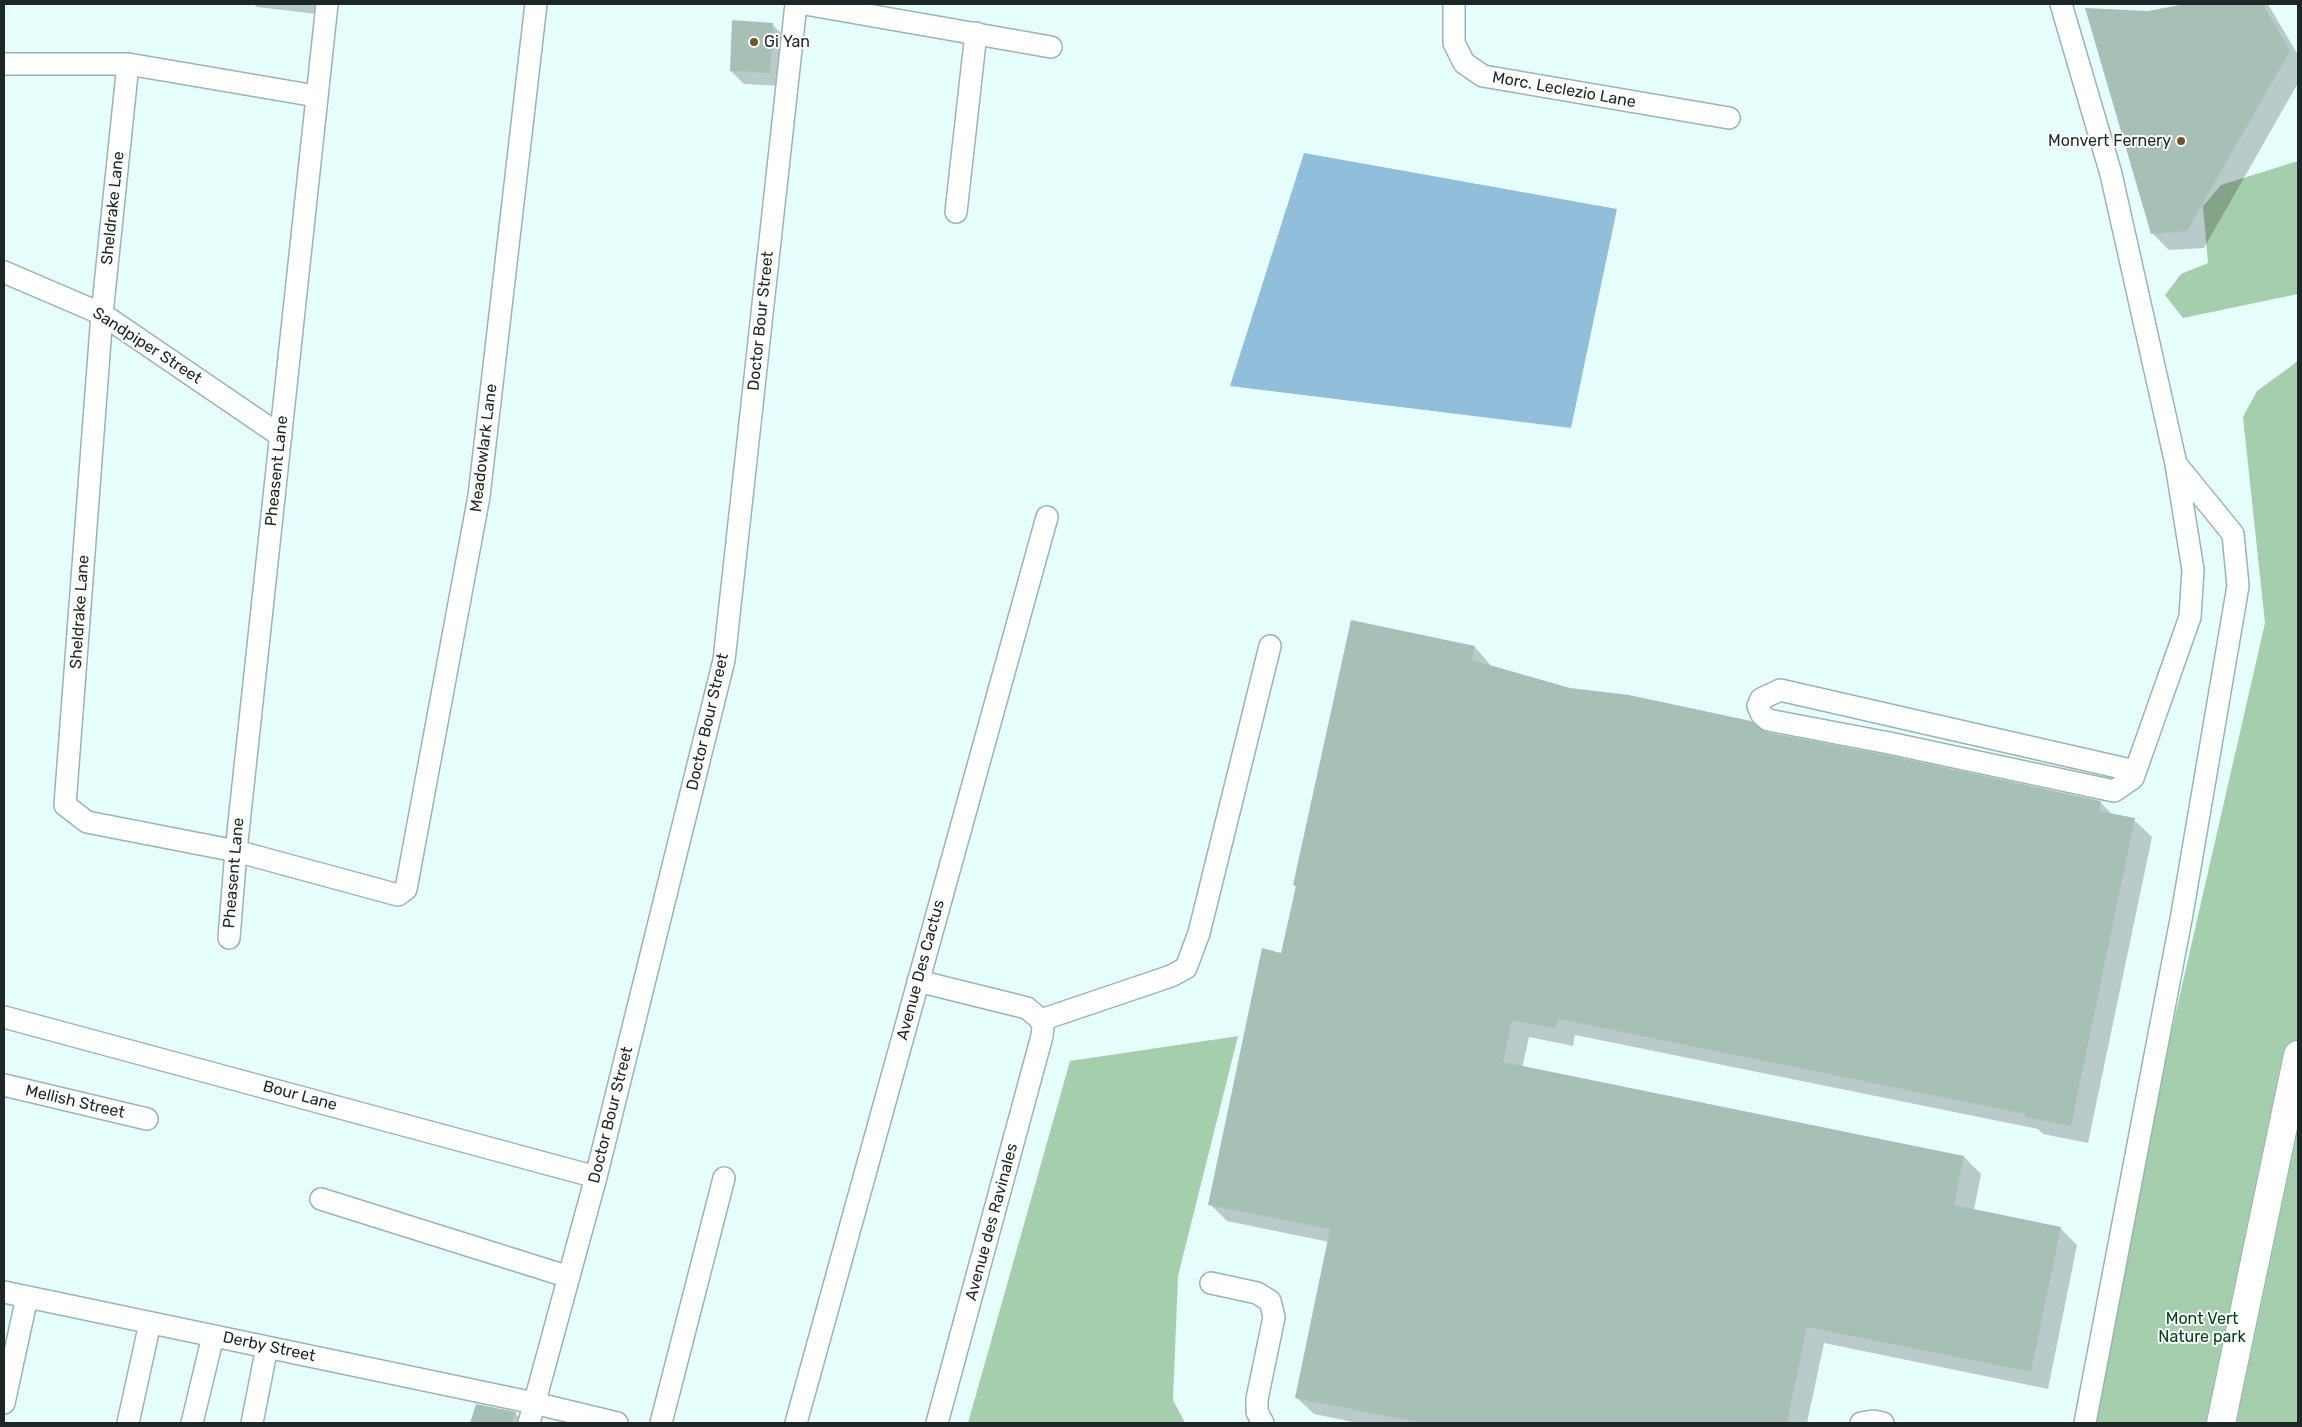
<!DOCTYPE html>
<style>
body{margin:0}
#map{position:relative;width:2302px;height:1427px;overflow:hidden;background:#e6fefc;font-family:Rubik,sans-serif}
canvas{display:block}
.frame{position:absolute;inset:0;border:5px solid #1d2727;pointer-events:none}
</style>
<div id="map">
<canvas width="2302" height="1427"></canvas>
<div class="frame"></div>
</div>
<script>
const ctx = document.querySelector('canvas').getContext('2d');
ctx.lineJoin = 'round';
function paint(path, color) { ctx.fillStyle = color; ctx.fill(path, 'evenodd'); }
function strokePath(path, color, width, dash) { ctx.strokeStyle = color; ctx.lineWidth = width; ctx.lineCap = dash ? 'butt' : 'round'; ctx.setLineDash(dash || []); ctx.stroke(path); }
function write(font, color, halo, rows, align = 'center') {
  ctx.font = font + ' Rubik,sans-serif'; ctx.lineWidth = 4; ctx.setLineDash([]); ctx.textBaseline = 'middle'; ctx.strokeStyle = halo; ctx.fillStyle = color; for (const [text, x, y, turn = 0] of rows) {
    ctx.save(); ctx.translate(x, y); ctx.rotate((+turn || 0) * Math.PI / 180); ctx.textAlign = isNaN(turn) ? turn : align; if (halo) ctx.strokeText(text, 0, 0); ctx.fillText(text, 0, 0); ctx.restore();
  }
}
const forest = new Path2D(`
 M2298,161v133l-115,24 -18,-23 16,-21 27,-11 -5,-57 18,-21z
 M2298,361v1062h-216l183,-800 -22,-206 14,-26z
 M1238,1036l-60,240 -5,124 12,23h-217l102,-362z`);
const water = new Path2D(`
 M1304,153l313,56 -46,219 -341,-42z`);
const shadow = new Path2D(`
 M253,4h65l-1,10 -60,-7z
 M2191,4h77l30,51v28l-94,165 -35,2 -17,-17 -4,-220z
 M772,24l13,13 -2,49 -39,-2 -13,-13z
 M1352,621l123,26 17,20 78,22 195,44 335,69 13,13 21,5 18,17 -64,306 -45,-9 -5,-5 -463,-94 -2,11 -44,-9 -7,31 442,89 17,17 -7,36 86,18 17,17 -29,144 -224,-46 -17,80h-449l-44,-9 -18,-17 33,-155 -102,-21 -17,-17 72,-250 15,-66 -3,-3z
 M477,1405l38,8 10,10h-53z`);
const building = new Path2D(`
 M2185,4h78l27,47 -103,180 -36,3 -66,-226 63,3z
 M732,20l41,3 -3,50 -40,-2z
 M1351,620l124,26 -3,14 98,28 59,7 122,26 15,11 121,23 214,46 -2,10 36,7 -64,308 -47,-9 1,-3 -467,-95 -2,10 -44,-9 -9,42 461,94 -10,49 107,22 -30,145 -224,-45 -20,96h-365l-127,-25 35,-169 -122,-24 54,-257 19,5 15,-67 -3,-1z
 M476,1404l40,8 -4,11h-42z`);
const minor = new Path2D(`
 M805,4l246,43
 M1454,4v39l10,20 19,13 246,42
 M2061,4l50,170 65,290 57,70 5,52 -56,328 -97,509
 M4,64h124l188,32
 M128,64l-26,250 -37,491 22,17 149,29 162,44 8,-6 73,-393 57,-492
 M956,212l20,-179
 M4,272l98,42 179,122
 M2135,771l-355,-81 -19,9 -3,7 4,9 6,5 121,23 225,48 19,-13 57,-161 3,-47 -17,-106
 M229,938l7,-87 91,-847
 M918,981l109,27 14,12
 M4,1017l592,160
 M1041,1020l130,-44 15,-8 13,-35 71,-287
 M4,1085l143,34
 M321,1199l248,78
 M1211,1283l46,10 13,8 4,16 -17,82v13l6,11
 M4,1292l530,111 83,20
 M4,1403l23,-106
 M128,1423l22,-100
 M192,1423l21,-87
 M252,1423l15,-76
 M529,1423l67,-246 128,-517 72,-656
 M661,1423l63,-245
 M796,1423l251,-906
 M937,1423l105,-387 1,-9 -2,-7
 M1861,1423l12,-2 10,2`);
const major = new Path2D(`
 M2221,1423l77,-368`);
const markers = [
 [754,42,5,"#6c5625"],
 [2181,141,5,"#6c5625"]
];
const poiNames = [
 ["Gi Yan",764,42],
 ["Monvert Fernery",2171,141,"right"]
];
const streetNames = [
 ["Morc. Leclezio Lane",1564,90,10],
 ["Sheldrake Lane",113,208,-84],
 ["Doctor Bour Street",761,321,-84],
 ["Sandpiper Street",147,346,33],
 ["Meadowlark Lane",484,448,-83],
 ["Pheasent Lane",277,471,-84],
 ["Sheldrake Lane",80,612,-86],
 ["Doctor Bour Street",708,722,-77],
 ["Pheasent Lane",234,873,-85],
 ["Avenue Des Cactus",921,970,-75],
 ["Bour Lane",300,1096,15],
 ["Mellish Street",75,1102,13],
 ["Doctor Bour Street",611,1115,-76],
 ["Avenue des Ravinales",992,1222,-75],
 ["Derby Street",269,1347,12]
];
const parkNames = [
 ["Mont Vert",2202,1319],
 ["Nature park",2202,1337]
];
paint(forest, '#a5ceac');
paint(water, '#90bedb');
paint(shadow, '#0003');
paint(building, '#a7c0b7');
strokePath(minor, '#99b5b3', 24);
strokePath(major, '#99b5b3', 30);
strokePath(minor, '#fff', 21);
strokePath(major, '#fff', 28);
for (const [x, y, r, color] of markers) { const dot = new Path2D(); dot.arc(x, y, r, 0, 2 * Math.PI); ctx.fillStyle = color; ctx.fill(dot); strokePath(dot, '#fff', 2); }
write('16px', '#1d2727', '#fff', poiNames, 'left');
write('16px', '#1d2727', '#fff', streetNames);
write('16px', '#004319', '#fff', parkNames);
</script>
